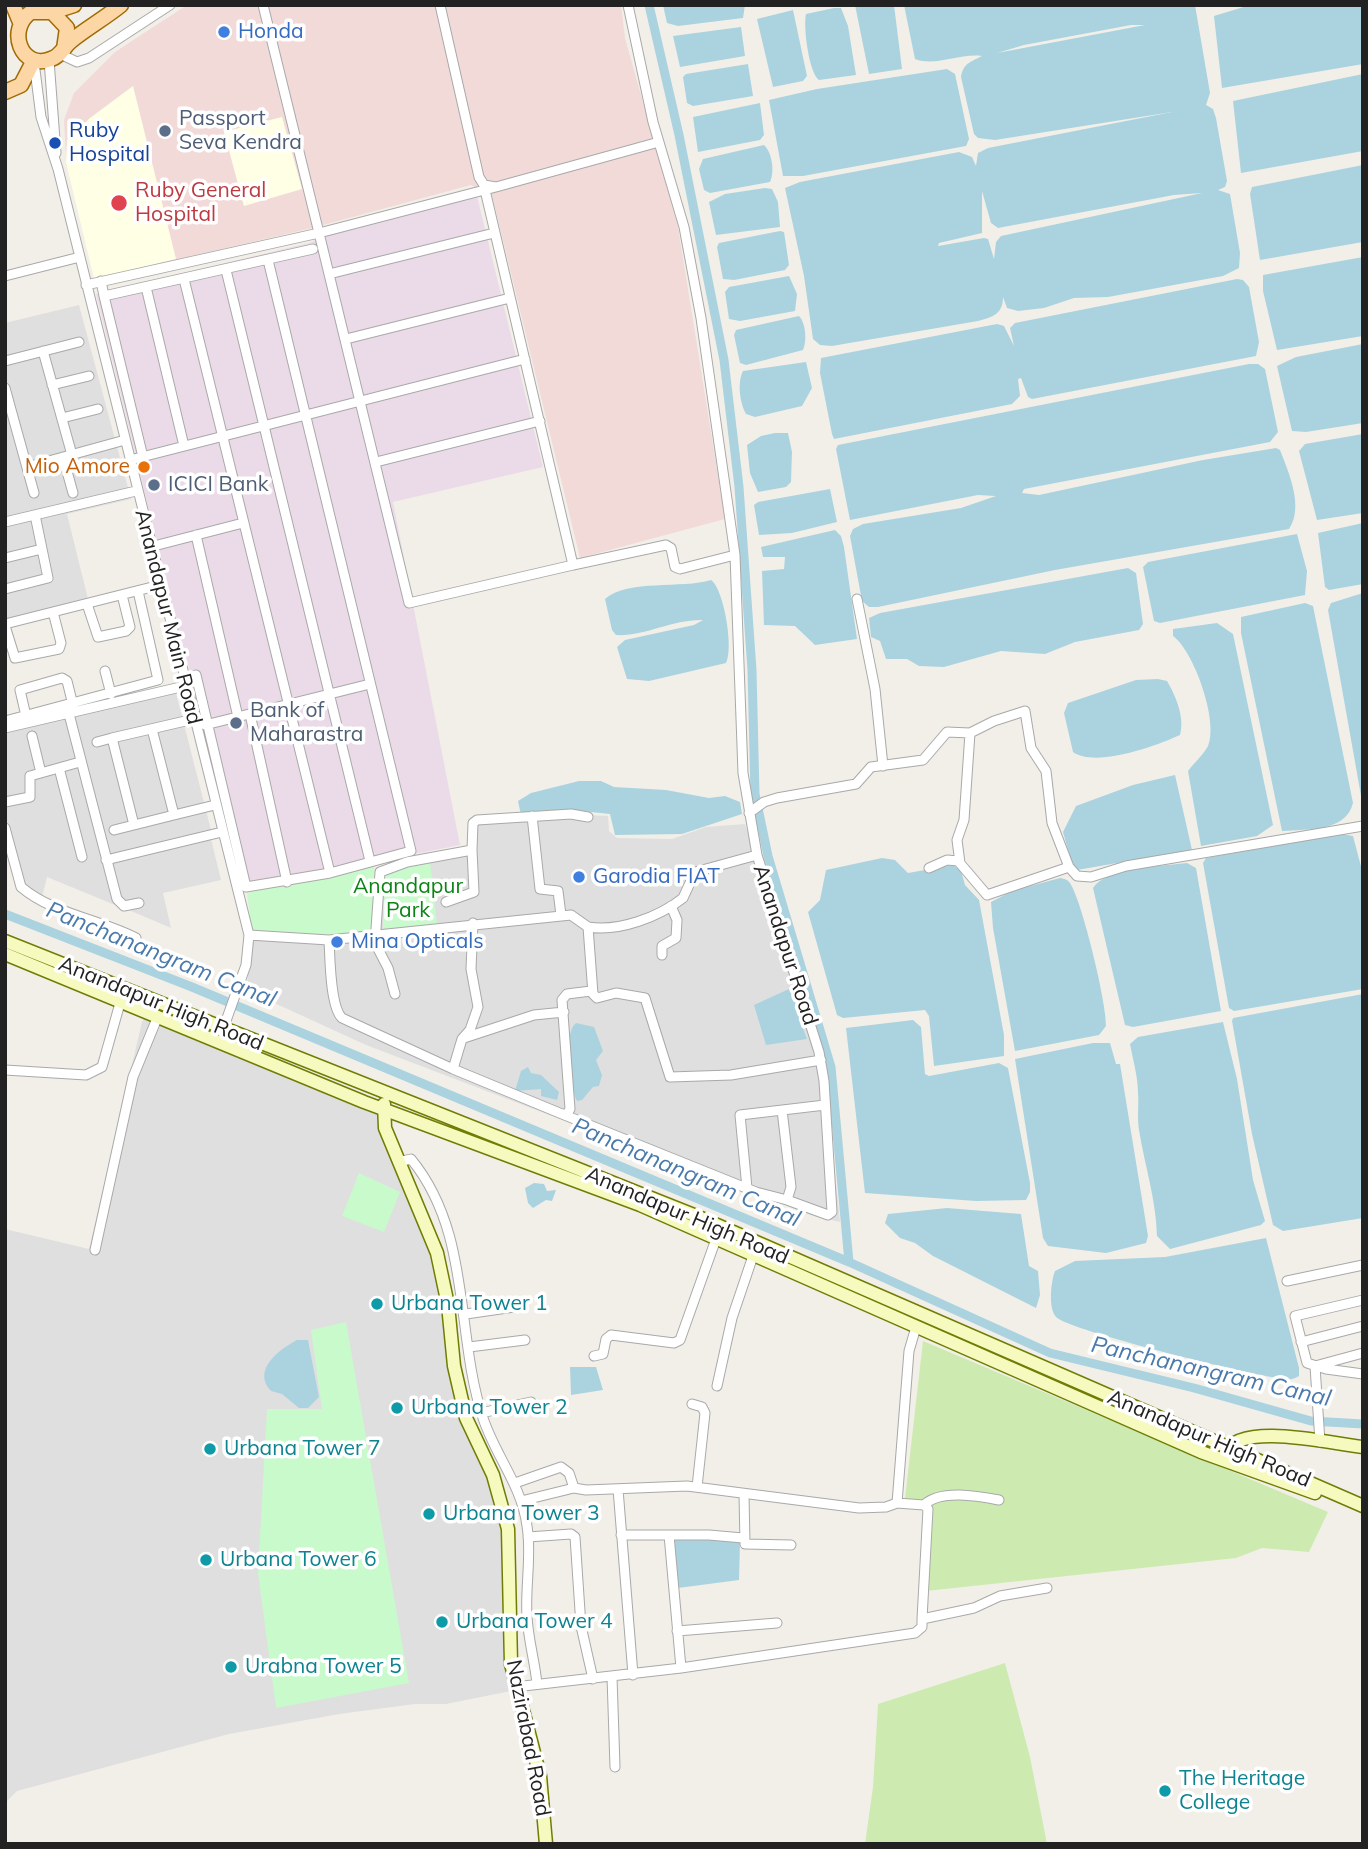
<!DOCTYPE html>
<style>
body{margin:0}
#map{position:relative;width:1368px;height:1849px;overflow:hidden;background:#f2efe9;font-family:Mulish,sans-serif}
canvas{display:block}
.frame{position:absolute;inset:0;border:7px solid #222;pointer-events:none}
</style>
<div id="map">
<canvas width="1368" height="1849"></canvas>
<div class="frame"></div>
</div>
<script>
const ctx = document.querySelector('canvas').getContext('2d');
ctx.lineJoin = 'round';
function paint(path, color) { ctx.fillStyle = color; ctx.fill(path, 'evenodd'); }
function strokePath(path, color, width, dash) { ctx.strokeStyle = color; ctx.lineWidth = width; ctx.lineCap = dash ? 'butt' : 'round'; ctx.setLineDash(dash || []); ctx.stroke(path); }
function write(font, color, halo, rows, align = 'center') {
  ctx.font = font + ' Mulish,sans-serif'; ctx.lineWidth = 7; ctx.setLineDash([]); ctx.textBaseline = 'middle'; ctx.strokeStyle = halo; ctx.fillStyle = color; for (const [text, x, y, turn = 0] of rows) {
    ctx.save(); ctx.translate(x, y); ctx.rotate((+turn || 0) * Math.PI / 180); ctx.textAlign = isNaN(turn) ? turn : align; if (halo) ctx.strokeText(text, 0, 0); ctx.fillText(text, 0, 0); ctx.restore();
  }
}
const residential = new Path2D(`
 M79,305l52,194 -64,15 21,85 -83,20v-296z
 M176,693l35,137 -100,26 -37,-140z
 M66,718l49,187 -68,-28 -5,20 -18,-7 -19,-76v-83z
 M587,815l21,1 1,15 8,7 55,1 34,-12 39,-3 81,258 14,140 -26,-6 -448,-171 -120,-55 7,-51 75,-2 49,-6 3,-54 7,-9 86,-16 2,-27z
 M211,839l10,41 -58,13 8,35 -47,-20 -13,-46z
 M146,1015l68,32 162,64 3,4v12l54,133 26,155 29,63 15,54 5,140 3,19 -65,13h-31l-76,10 -110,20 -212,57 -12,12v-574l84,20 53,-227z`);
const commercial = new Path2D(`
 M187,5h434l4,33 53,189 47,292 -145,39 -88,-363 -21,-10 -159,43 -218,51 -28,-123 -2,-36 10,-27 41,-41z`);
const industrial = new Path2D(`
 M477,196l66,271 -150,35 67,343 -212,42 -71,-263 -81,-330 213,-51 24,-11z`);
const education = new Path2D(`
 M133,86l43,173 -82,20 -28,-117 1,-22 23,-22z
 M282,117l20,72 -58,17 -20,-74z`);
const grass = new Path2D(`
 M923,1341l405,171 -19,40 -47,-4 -26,10 -310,33 3,-81 -25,-3z
 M1005,1663l25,94 17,87h-182l8,-57 5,-83z`);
const park = new Path2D(`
 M430,862l7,62 -54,5v-54l8,-6z
 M374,864l2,37 -6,29 -24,5 -94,-2 -5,-40z
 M359,1173l41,19 -16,40 -42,-16z
 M346,1322l63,361 -133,25 -18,-135 9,-164h55l-11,-79z`);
const water = new Path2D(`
 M663,5h82l-2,13 -65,8 -11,-3z
 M855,5h39l8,64 -33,5z
 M904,5h291l15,88 -4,12 7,4 3,9 11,63 -2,6 -7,3 12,4 10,59 -1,15 -16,8 -115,21 -34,1 -30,10 -26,3 -11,-3 -4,-11c0,17 -10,20 -25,24l-146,25 -12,-1 -7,-6 -9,-63 -19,-88 15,-6 159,-30 13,5 4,9 2,-13 10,-5 184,-36 -177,28 -17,-2 -4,-4 -13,-57c2,-14 10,-15 21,-21 -23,-3 -46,11 -67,3zM1131,25h14l-148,28 27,-8zM982,191l9,32 7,5 176,-33 28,-2 -201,43 -5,6 -2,17 -6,-20 -4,-1 -46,8 1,-3 43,-10z
 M1250,5h113v59l-141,24 -8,-72z
 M834,8h7l7,18 8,49 -37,5c-10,-7 -16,-53 -13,-66z
 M793,10l14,66 -4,5 -30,6 -16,-68z
 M741,27l4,29 -65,11 -7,-31z
 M748,64l5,32 -60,10 -6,-3 -4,-26 3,-3z
 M947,69l8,5 14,65 -3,7 -163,30h-20l-14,-76 48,-11z
 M1363,74v77l-122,22 -8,-72z
 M760,103l4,32 -4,5 -62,12 -5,-35z
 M764,145c8,7 11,27 6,37l-60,11 -6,-3 -5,-21 4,-10z
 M1363,165v77l-103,18 -10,-66 2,-7z
 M765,188l7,1 6,13 2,25 -64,8 -7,-33 16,-8z
 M780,231l4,1 5,33 -4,5 -51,10 -11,-1 -6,-32 2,-4z
 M1363,257v79l-86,14 -14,-59v-16z
 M789,276l8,18 -2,17 -55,10 -11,-2 -4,-27 4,-5z
 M1237,279l6,1 6,7 10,55 -3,14 -224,43 -4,-2 -7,-19 -3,1 2,17 -8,8 -173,34 -5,1 -2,-5 -12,-61 1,-15 176,-34 7,2 10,20 -4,-18 5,-5z
 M799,316c7,7 8,25 4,34l-57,15 -6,-2 -6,-28 2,-5z
 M1363,344v79l-57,9 -14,-1 -15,-65 19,-9z
 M806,362l6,26 -10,18 -47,11 -9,-3c-6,-11 -9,-31 -3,-43z
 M1249,364h9l7,5 13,63 -8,10 -246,47 -2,4 17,2 164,-35 73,-12 4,2c9,23 24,57 9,79l-234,41 -177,37h-9l-7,-6 -12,-65 3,-7 10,-5 98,-16 35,-12 -18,-1 -128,25 -14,-71 2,-4z
 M775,433h13l4,19 -1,30 -5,5 -28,5 -8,-19 -3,-28 14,-9z
 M1363,434v79l-46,7 -18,-69 6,-7z
 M830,489l7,33 -45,11 -33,2 -5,-30 4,-3z
 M1363,523v61l-34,6 -4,-3 -7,-54z
 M835,530l6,6 3,11 13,92 -42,6 -20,-19 -31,-1 -2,-54 22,-2 1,-12h-22l-2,-10z
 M1297,534l10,37 -2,24 -145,28 -6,-2 -11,-54 5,-5z
 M1128,568l8,5 7,51 -4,6 -64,12 -30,12 -44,-3 -57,16 -25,-1 -12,-7h-21l-6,-18 -9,-4 -2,-19 11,-5z
 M711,580c13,9 23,69 15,83l-77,18 -22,-2 -10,-32 8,-7 69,-15 9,-5c-30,-1 -60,17 -87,15l-4,-5 -7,-31c23,-20 77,-10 106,-19z
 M1363,593v214l-35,-197 3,-7z
 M1305,603l8,3 40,197c-7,29 -45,26 -71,28l-41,-198v-16z
 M1217,623l16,11 40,191 -16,11 -56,10 -13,-75c6,-8 16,-17 20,-25 11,-24 -14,-95 -35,-110v-7z
 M1158,679l9,2c9,15 18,37 13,54 -24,11 -85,33 -107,17l-9,-39 4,-10 68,-23z
 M1175,775l17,75 -115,20 -5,-6 -9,-32 13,-26 57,-21z
 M579,781h22l13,6 52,3 43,8 16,-2 15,6 2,12 -60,20 -67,1 -5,-21 -39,-4 -50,5 -3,-14 13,-8z
 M1342,834l11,2 10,38v115l-129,22 -5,-3 -26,-145 3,-5z
 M882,858l13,2 13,13 45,-8 8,6 4,14 14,15 25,135v21l-70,10 -5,-50 -4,-6 -82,8 -6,-3 -29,-103 12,-12 6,-30z
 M1187,863l9,5 25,143 -88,16 -8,-2 -32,-137c12,-20 71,-22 94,-25z
 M1060,878c5,1 7,1 10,5 12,18 37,121 36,143l-7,9 -84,16 -22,-123 -2,-26 21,-11z
 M789,989h5l5,16 -1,10 9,24 -41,6 -12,-40z
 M1363,994v224l-80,13 -10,-6 -21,-91 -20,-113 1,-3z
 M913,1020l8,7 4,47 4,2 70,-13 9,5 22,115v9l-4,8 -50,1 -111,-8 -19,-165z
 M1223,1022l14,57 16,101 12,41 -4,4 -91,24 -13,-13c-1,-37 -12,-69 -18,-106 -2,-13 0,-24 -1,-37 0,-16 -5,-33 -8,-49l8,-7z
 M576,1023l18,4 9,24 -7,9 6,15 -3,11 -6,1 -11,13 -5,1c-7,-14 -14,-69 -1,-78z
 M1093,1043h17l6,21h4l28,172 -2,7 -40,10 -58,-7 -5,-8 -28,-179z
 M528,1067l3,6 10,2 18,17 -2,8 -16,-4v-7l-26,2 6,-20z
 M534,1183l10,1 3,7 9,-1 -4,11 -6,-1 -13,8 -5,-5 -3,-15z
 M947,1208l74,6 8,52 9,5 2,24 -4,13 -103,-52 -18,-13 -15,-5 -15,-15 3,-9z
 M1266,1238l33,130v8c-5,3 -9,4 -15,3 -26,-2 -217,-49 -228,-62 -8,-9 -5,-36 -1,-46l20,-10 90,-4z
 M297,1340h11l11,57 -11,11h-9l-17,-14 -11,-3c-20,-21 9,-42 26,-51z
 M570,1367h26l7,23 -32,5z
 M678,1537l62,4 -1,39 -61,8 -5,-47z`);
const canal = new Path2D(`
 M649,5l30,130 45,225 15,127 13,183 3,124 13,62 63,211 18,195
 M5,914l187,73 657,275 201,91 144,35 117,33 52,3`);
const street = new Path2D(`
 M263,5l56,228 177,-46
 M440,5l39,172 5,8 12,2 163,-45
 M628,5l25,117 31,105 17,91 34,237 8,218 14,82
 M60,54l17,8 12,-4 81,-53
 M49,60l7,93
 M34,62l7,55 17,52 191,766 -3,30 -24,67
 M485,190l88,375 93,-20 5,3 4,19 5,2 55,-14
 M226,270l144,591
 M329,274l165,-41
 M5,276l75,-19
 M184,279l146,594
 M101,281l3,15 209,-47
 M86,285l233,-52 90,370 164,-38
 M146,287l38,159
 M104,296l39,161
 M346,339l164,-41
 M43,351l29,104
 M5,361l74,-19
 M52,385l37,-9
 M5,388l29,105
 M62,418l36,-9
 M63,457l10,36
 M130,460l395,-101
 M376,462l164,-41
 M27,467l98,-27
 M5,522l131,-31
 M196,535l42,182
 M150,547l93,-24
 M5,558l37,-9
 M5,589l43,-11 -13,-63
 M857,599l18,90 8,77
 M87,604l11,33 28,-6 4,-4 -8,-32
 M5,624l155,-39
 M5,626l10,32 44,-9 2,-6 -8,-31
 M105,671l6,23
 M196,675l50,212 84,-14 81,-22 -143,-591
 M69,714l48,185 7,7 15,-3
 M250,714l37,168
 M26,716l-6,-26 42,-12 5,3 6,24
 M5,721l153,-41 -20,-89
 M205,725l165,-41
 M5,728l180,-42
 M152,729l22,86 -40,10 -22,-87 82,-19
 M32,736l9,37
 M97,742l15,-4
 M59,768l23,89
 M5,802l25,-5v-21l50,-14
 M749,813l15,-11 13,-4 79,-14 15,-17 52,-7 24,-28 23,1 24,-12 31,-10 6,37 15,23 6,52 17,44 8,9 14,1 35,-11 237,-40
 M174,815l41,-10
 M532,816l8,73 18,2 3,24
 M5,828l16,59c32,27 78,32 115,51
 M114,830l20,-5
 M106,860l116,-28
 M960,863l-3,-23 7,-20 6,-87
 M929,868l18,-8 11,1 29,34 82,-28
 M446,902l28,-10 -2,-42
 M588,927c31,5 71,-10 95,-29l12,-26 62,-17 62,197 5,29 8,131 -4,3 -41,-15
 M249,935l80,5 242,-25 17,12 5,67 4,4 19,-5 29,5 25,79 61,-2 90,-15
 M329,940c1,17 1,67 13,78l111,51 109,45h5l3,-5 -8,-109 5,-6 24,-3
 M662,955v-9l14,-8 1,-18 -6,-14
 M395,994l-7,-26 -13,-25 5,-71 27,-10 65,-12 1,-27 4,-3 94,-6 17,3
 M464,1038l70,-23 30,-3
 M453,1069l9,-30 8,-9 8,-23 -7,-38 2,-46
 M5,1070l81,5 16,-8 22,-78
 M562,1114l194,78 31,8 4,-13 -9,-77
 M398,1162l13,-3c61,74 44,175 72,259 12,37 39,68 44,108 5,30 -2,60 0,90 1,23 8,46 10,68
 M747,1188l-7,-73 85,-10
 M95,1250l38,-173 25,-61
 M1287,1281l76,-16
 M1363,1300l-68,16 12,47 19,6 37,5
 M466,1314l48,-7
 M1301,1342l62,-16
 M469,1347l56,-7
 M594,1356l9,-2 3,-15 5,-4 63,8 6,-3 36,-101
 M717,1386l15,-68 21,-62
 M692,1404l10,3 3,6 -8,74
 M481,1413l50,-11
 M1320,1442l-5,-76 48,-13
 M515,1483l46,-16 8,6 5,15 12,2 101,-4 172,22 27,-1 11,-4 12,-152 7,-24
 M618,1489l15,186
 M744,1495l1,49 46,1
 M521,1501l53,-13
 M897,1503l27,2 4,4 -6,110
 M924,1505c16,-16 54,-9 75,-5
 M621,1535h88l34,3
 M669,1535l12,133
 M528,1537l43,-3 4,3 6,89 12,53
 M677,1631l100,-8
 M612,1677l3,90
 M515,1687l166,-19 234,-35 7,-6v-8l52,-11 26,-12 47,-8`);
const secondary = new Path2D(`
 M5,941l689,274 669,291
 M5,954l359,148 276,103 561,247 114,41
 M384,1104l1,24 52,125 11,52 6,61 12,52 27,57 15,54 3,135 29,112 6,68
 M1226,1452c15,-31 107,-8 137,-5`);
const primary = new Path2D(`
 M13,5l7,17
 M52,12l22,-7
 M64,49l3,-21 -15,-16h-21c-25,17 -10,59 20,47 10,-3 13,-13 20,-18 16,-13 34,-23 50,-36
 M5,92l16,-7 13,-25`);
const markers = [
 [224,32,7,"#3f7fe0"],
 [165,131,7,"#5c6f8a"],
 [55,143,7,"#1a4fb4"],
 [119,203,9,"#e0444e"],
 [144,467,7,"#e8710a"],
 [154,485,7,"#5c6f8a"],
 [236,723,7,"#5c6f8a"],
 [579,877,7,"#3f7fe0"],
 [337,942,7,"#3f7fe0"],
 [377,1304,7,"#0f9aa8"],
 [397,1408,7,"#0f9aa8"],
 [210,1449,7,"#0f9aa8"],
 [429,1514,7,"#0f9aa8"],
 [206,1560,7,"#0f9aa8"],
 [442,1622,7,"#0f9aa8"],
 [231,1667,7,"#0f9aa8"],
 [1165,1791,7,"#0f9aa8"]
];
const shopNames = [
 ["Honda",238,32],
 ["Garodia FIAT",593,877],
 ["Mina Opticals",351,942]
];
const serviceNames = [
 ["Passport",179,119],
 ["Seva Kendra",179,143],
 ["ICICI Bank",168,485],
 ["Bank of",250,711],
 ["Maharastra",250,735]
];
const transitNames = [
 ["Ruby",69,131],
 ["Hospital",69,155]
];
const healthNames = [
 ["Ruby General",135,191],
 ["Hospital",135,215]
];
const foodNames = [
 ["Mio Amore",130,467]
];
const streetNames = [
 ["Anandapur Main Road",168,617,76],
 ["Anandapur Road",785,945,72],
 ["Anandapur High Road",161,1004,22],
 ["Anandapur High Road",687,1216,23],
 ["Anandapur High Road",1209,1439,23],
 ["Nazirabad Road",528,1738,79]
];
const parkNames = [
 ["Anandapur",408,887],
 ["Park",408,911]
];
const cultureNames = [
 ["Urbana Tower 1",391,1304],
 ["Urbana Tower 2",411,1408],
 ["Urbana Tower 7",224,1449],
 ["Urbana Tower 3",443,1514],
 ["Urbana Tower 6",220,1560],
 ["Urbana Tower 4",456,1622],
 ["Urabna Tower 5",245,1667],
 ["The Heritage",1179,1779],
 ["College",1179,1803]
];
const waterNames = [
 ["Panchanangram Canal",161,955,22],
 ["Panchanangram Canal",686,1173,23],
 ["Panchanangram Canal",1211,1372,13]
];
paint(residential, '#e0dfdf');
paint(commercial, '#f2dad9');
paint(industrial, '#ebdbe8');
paint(education, '#ffffe5');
paint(grass, '#cdebb0');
paint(park, '#c8facc');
paint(water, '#aad3df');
strokePath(canal, '#aad3df', 9);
strokePath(street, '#a9a9a9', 11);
strokePath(secondary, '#707d05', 15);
strokePath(primary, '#a06b00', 17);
strokePath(street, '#fff', 9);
strokePath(secondary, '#f7fabf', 12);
strokePath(primary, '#fcd6a4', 14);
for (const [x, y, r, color] of markers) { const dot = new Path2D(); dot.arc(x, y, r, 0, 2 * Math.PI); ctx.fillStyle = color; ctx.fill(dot); strokePath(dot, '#fff', 2.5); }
write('21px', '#366cbe', '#fff', shopNames, 'left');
write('21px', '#4e5e75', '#fff', serviceNames, 'left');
write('21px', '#164399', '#fff', transitNames, 'left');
write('21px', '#be3a42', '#fff', healthNames, 'left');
write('21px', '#c56008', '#fff', foodNames, 'right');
write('21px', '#222', '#fff', streetNames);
write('21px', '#0c8416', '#fff', parkNames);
write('21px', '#0d838f', '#fff', cultureNames, 'left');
write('italic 23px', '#4a7aab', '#fff', waterNames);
</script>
